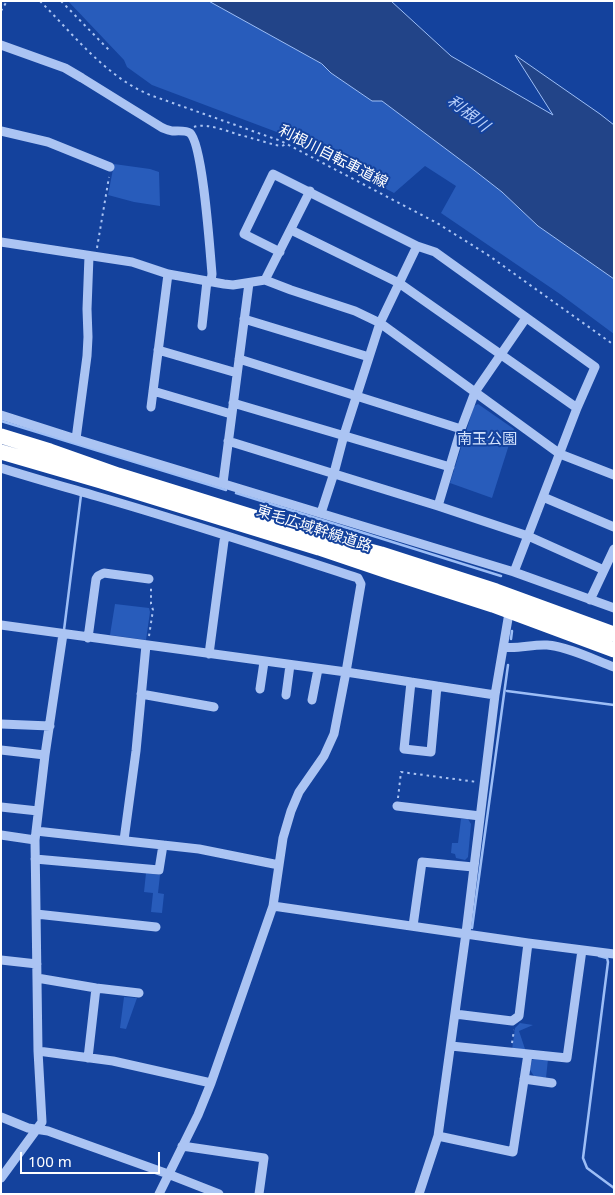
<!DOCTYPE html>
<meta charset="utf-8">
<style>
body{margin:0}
#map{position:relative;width:615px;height:1195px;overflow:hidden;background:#14429d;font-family:"Noto Sans",sans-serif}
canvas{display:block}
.frame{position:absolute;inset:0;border:2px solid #fff;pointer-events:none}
.scale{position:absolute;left:20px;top:1152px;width:140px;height:22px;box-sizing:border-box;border:2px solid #fff;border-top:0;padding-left:6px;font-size:15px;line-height:18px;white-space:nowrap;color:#fff;-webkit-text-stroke:4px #14429d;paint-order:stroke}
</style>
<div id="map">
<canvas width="615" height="1195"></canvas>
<div class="frame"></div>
<div class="scale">100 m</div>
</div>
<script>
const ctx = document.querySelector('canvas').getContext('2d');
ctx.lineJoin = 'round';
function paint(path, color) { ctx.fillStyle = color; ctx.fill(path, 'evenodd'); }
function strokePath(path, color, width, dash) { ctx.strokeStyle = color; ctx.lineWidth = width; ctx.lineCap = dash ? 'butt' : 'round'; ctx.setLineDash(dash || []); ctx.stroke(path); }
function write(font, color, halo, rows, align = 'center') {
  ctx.font = font + ' "Noto Sans","Noto Sans JP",sans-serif'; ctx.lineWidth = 4; ctx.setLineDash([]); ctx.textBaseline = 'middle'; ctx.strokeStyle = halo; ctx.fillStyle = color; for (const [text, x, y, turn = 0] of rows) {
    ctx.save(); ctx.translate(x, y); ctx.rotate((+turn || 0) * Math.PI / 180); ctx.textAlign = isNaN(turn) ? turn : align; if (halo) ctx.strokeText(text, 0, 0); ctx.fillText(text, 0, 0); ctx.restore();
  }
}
const green = new Path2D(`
 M68,1h141l113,63 9,9 41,28h10l88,66 32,25 36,34 76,53v55l-54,-40 -119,-81 15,-27 -31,-20 -31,27 -112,-59 -130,-49 -25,-18 -3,-7z
 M114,164l36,5 9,3 1,34 -26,-4 -26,-7z
 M478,404l36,25 -22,69 -42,-15 24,-77z
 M115,604l34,4 1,4 -4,28 -36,-5z
 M461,819h7l3,5 -3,33 -3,3 -9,-2 -1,-4 -4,-1 1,-10h6z
 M146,873l14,2 -2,18 6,1 -2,19 -11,-1 2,-19 -9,-1z
 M124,997l13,1 -11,31 -6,-1z
 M520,1023l13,2 -14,6 7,21 -14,-2 3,-22z
 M538,1057l10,2 -2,19 -12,-2 -4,-6 2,-10z`);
const water = new Path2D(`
 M209,1h182l60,55 102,59 -38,-60 85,59 14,11v154l-76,-53 -36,-34 -32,-25 -88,-66h-10l-41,-28 -9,-9z`);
const stream = new Path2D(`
 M1,421l225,69
 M236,493l265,83
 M64,630l17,-135
 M511,639l1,-8
 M507,691l107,14
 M472,928l36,-263
 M599,956l8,2 1,4 -25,196 4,10 27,20`);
const path = new Path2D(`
 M40,1c34,34 65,75 110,94l131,46 156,82 51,32 126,90
 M61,1l48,49
 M1,11l6,-10
 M194,127c13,-5 37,6 50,9 11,3 21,6 31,9l7,1 4,-2
 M97,248l12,-71
 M149,636l4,-26 -2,-6v-18
 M398,798l3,-26 76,10
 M512,1043l2,-13`);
const minor = new Path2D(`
 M1,45l64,23 17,10 79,49c3,2 7,3 11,4 5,0 14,-1 18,2 13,12 20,119 22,141l-1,7
 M1,131l47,11 62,25
 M291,230l108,53 178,125
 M1,242l131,20 36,12 56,10 9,1 32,-5 26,10 64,21 25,12 180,131 54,21
 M280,252l-36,-18 29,-60 144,72 18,6 160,115 -18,41 -63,164
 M265,280l45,-89
 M244,319l125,38
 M202,326l5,-45
 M158,350l79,23
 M239,359l222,70
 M153,391l78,23
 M233,403l217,64
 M151,407l17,-133
 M1,415l75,24 438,133 100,36
 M76,439l11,-83 1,-19 -1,-28 2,-53
 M228,441l210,65 90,30 76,34
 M1,468c32,10 64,19 95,28 88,25 175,54 262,82l3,6 -15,88 -12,62 -10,22 -25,36 -8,19 -8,27 -10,68 -62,177 -13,32 -39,79
 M223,483l26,-200
 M543,497l71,30
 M438,506l23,-77 14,-37 51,-74
 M321,513l13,-40 10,-38 36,-112 37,-77
 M590,600l24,-51
 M1,625l345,47 149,23
 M88,638l8,-59 2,-3 6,-3 45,6
 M504,647c14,2 29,-3 43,-2 19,1 48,15 67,22
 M209,654l15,-113 2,-5
 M411,682l-7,67 27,3 6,-66
 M260,689l4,-27
 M141,694l73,13
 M286,695l4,-30
 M312,700l6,-31
 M1,724l49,2
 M1,750l44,5
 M397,806l83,10
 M1,807l37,4
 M36,831l163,18 80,16
 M1,835l34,5
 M124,840l12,-89 10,-106
 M35,859l124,11 4,-25
 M273,906l255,37 86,11
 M36,914l120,13
 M413,926l9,-64 51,5
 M1,960l36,4
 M37,978l59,10 43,5
 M455,1014l57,7 7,-5 9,-73
 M451,1046l116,12 15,-108
 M38,1051l75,10 98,22
 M88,1058l8,-70
 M524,1079l28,4
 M1,1117l27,11 20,3 120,43 51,20
 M438,1136l75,16 15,-98
 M182,1146l82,12 -5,36
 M1,1178l41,-56 -4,-71 -3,-211 10,-85 18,-121
 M419,1194l19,-58 28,-203 29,-238 15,-88`);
const highway = new Path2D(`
 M1,436l49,15 68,24 203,63 60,16 115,37 118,43
 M1,452l100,29 218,67 71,24 103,33 121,45`);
const streetNames = [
 ["利根川自転車道線",333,157,27],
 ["東毛広域幹線道路",314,529,18]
];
const parkNames = [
 ["南玉公園",487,440]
];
const waterNames = [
 ["利根川",468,114,38]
];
paint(green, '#285cbb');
paint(water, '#248');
strokePath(water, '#9dbef6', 1);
strokePath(stream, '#9dbef6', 2.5);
strokePath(path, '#abc4f3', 2, [2.5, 4]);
strokePath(minor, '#abc4f3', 9);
strokePath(highway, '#fff', 15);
write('15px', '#fff', '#14429d', streetNames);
write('15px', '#d3e2fd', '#14429d', parkNames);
write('italic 16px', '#b8cffa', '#14429d', waterNames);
</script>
